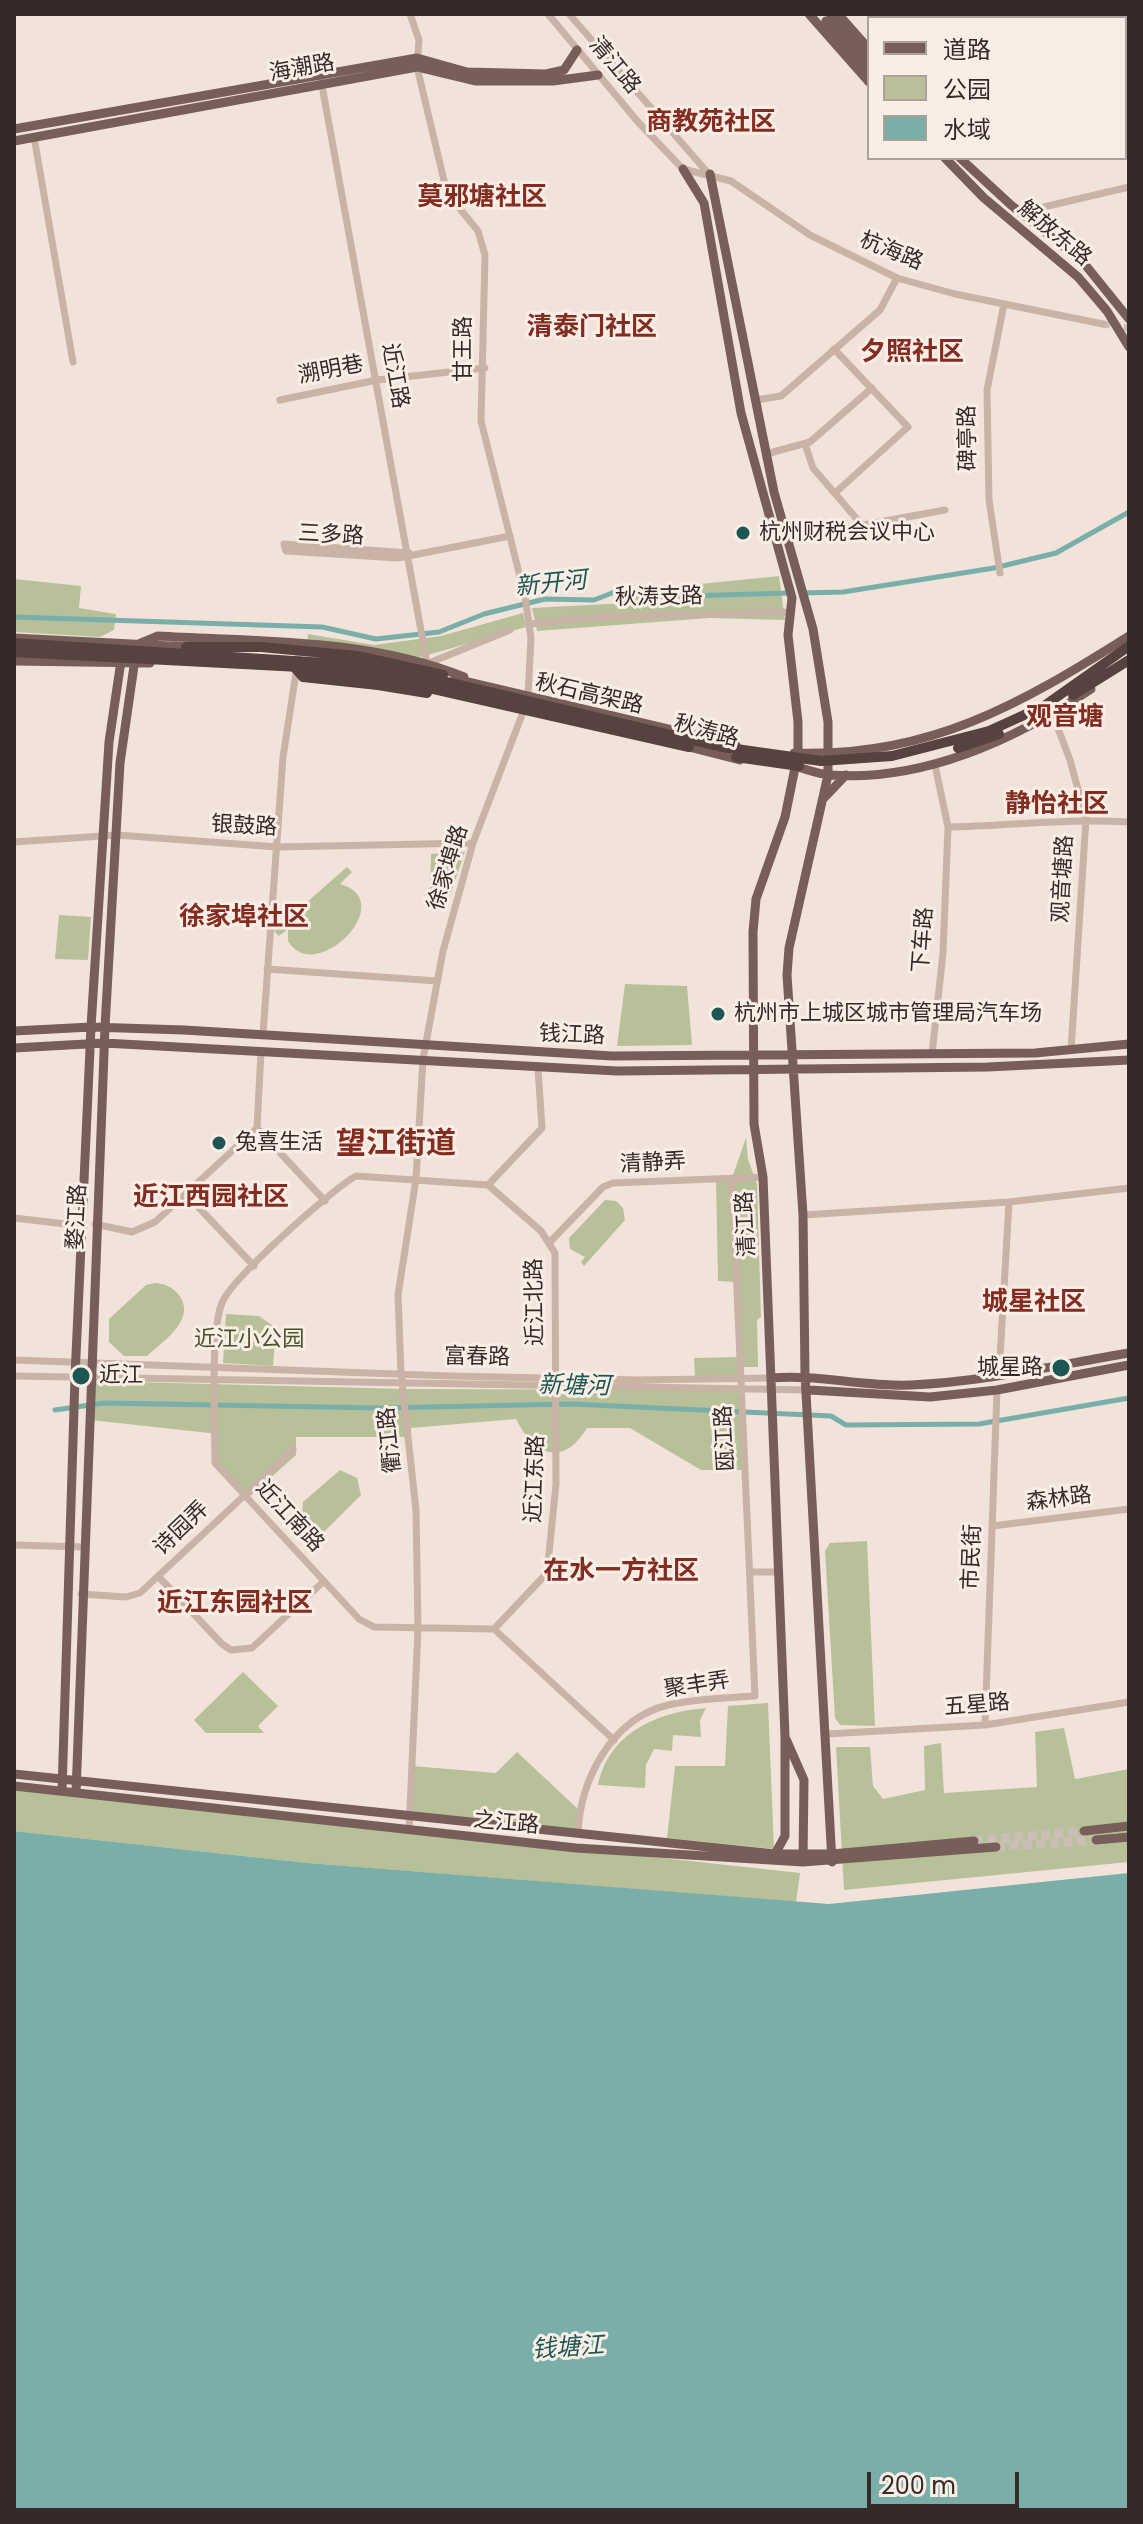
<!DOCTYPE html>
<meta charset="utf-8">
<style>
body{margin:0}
#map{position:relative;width:1143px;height:2524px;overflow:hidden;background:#f1e3da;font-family:Poppins,"Noto Sans SC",sans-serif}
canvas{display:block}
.frame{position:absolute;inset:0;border:16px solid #352a27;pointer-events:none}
.legend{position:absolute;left:867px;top:16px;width:260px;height:144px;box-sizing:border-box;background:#f9eee6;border:2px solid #aba09a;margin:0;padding:10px 14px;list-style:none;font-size:24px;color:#352a27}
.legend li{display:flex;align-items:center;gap:16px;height:40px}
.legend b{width:40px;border:2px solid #aba09a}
.scale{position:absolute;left:867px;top:2472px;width:152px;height:36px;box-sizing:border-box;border:4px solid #352a27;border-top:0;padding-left:10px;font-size:24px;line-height:28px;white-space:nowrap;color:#352a27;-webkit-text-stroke:6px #f9eee6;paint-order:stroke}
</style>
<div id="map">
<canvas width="1143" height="2524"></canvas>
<div class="frame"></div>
<ul class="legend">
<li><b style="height:10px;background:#775e58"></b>道路</li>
<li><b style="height:22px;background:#b8c09a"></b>公园</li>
<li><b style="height:22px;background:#79aea9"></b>水域</li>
</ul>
<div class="scale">200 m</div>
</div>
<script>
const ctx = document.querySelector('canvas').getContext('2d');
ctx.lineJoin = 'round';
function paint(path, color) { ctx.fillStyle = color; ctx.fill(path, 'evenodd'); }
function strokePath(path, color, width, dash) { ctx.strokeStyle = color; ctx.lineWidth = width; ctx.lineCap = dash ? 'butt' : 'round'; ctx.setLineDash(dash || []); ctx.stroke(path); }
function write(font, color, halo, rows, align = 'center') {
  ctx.font = font + ' Poppins,"Noto Sans SC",sans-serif'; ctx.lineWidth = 6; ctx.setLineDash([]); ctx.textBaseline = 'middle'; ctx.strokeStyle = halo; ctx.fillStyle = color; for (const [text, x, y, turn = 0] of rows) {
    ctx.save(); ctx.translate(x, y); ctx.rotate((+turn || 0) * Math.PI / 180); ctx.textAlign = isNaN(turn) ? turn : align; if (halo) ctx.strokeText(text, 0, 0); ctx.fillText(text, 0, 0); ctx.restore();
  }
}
const green = new Path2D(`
 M779,576l6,44 -75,-2 -173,13 -5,-23 94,-5 1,-8h14l2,10 38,-4 -1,-15z
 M14,579l67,7 -2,22 37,6 -2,16 -14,7 -86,-5z
 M523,613l3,14 -130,37 -90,-8 2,-22 66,11 67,-9z
 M465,852l-18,52 -17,-8 1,-42z
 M347,867l5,5 -12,12c61,17 -25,103 -52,57v-12l-9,7 -5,-5z
 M59,915l32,2 -3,43 -33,-1z
 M625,984l62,2 5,59 -75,1z
 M746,1138l2,21 9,25 4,133 -4,3 1,47h-17v11h-46l-1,-20 45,-1 -3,-75 -18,-1 -2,-102 16,-1z
 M605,1200l11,1 7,7 2,12 -41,46 -3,-4 4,-5 -15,-8 -1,-11z
 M155,1283c10,1 16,3 23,11 20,24 -14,47 -31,62h-23l-15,-14v-23l37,-34z
 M226,1314l33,2 17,12 -3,38 -50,-3z
 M93,1381l312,8 334,1 5,80h-43l-71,-42h-43c-24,40 -53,27 -71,-9l-105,9v9h-115v18l-49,44 -29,-31v-34l-127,-14z
 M340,1470l17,8 4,17 -53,53 -3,-3 14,-15c-15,-2 -18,-14 -16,-28z
 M867,1541l8,185 -35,-1 -5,-7 -10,-167 5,-8z
 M243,1672l35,34 -20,20 6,7h-58l-12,-13z
 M768,1703l6,146 -107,-11 8,-72h50l3,-60z
 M706,1708l-6,12 1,17 -28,-2 -1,16 -18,-2 -8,16 -1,23 -47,-3c11,-53 60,-73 108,-77z
 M1064,1728l11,51 54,-10v93l-285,28 -8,-143h34l3,39 10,13 42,-9 -1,-44 17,-3 3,50 93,-6 -2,-55z
 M517,1752l61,57v25l-167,-19 1,-49 84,7z
 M14,1787l786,86 -4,29 -488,-39 -294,-32z`);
const water = new Path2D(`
 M14,1831l294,32 521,41 300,-31v637h-1115z`);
const canal = new Path2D(`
 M803,593l40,-1 151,-24 62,-15 73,-41
 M14,617l308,10 54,12 63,-7 45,-18 61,-15 49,1 31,-12 27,9 137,-4
 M55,1410l49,-7 275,5 192,-4 260,12 15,9 133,-1 150,-26`);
const minorTunnel = new Path2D(`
 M1103,324l26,4`);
const majorTunnel = new Path2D(`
 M974,1841l110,-10
 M996,1847l100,-7`);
const minor = new Path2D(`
 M410,14l9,26 -2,27 30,126 31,38 7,24 -4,166 44,176 6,41 -3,57
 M548,14l90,108 45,47 48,12 79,54 87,43 58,16 148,30
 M569,14l139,159
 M1065,14l3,4
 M1125,79l4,4
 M321,80l107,589
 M34,137l39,225
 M1027,217l8,-8 94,-22
 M834,349l74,78 -73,66
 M280,400l97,-20 108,-12
 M756,400l25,-4 99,-86 17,-32
 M805,444l8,24 49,57
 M766,454l44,-12 62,-54
 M786,539l159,-29
 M409,553l-125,-9 2,7 112,7 112,-22
 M1000,573l-11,-73 -2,-110 17,-86
 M529,624l69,-7 192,-5
 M429,663l81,-33
 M1053,715l17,45 16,59 -15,231
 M948,827c60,-1 121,-9 181,-5
 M14,842l103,-7 160,12 196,-4
 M267,969l170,12
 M263,1034l20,-277 17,-110
 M932,1054l11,-101 5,-126 -13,-62
 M257,1128l68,73
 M257,1128l4,-76
 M356,1176l132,9 53,46 14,22 1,231 -9,89 -53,56 -120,-2 -15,-8 -144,-156c0,-36 -5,-132 7,-160 8,-23 110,-114 134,-127z
 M488,1185l54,-57 -4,-60
 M186,1194l68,72
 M803,1215l206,-13 120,-14
 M14,1218l69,8
 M95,1224l37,8 23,-10 102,-94
 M551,1241l52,-54 10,-4 150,-6
 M14,1360l436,16 189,4 132,-2
 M999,1375l10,-173
 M14,1376l795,14
 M992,1526l137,-17
 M14,1545l71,2
 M751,1572h25
 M158,1576l64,68 9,6 21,-2 72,-67
 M81,1594l45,3 14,-4 153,-143
 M494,1629l120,111
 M985,1725l12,-335
 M827,1734l158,-9 144,-23
 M409,1832l9,-204 -2,-118 -15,-137 -3,-78 18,-116 7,-120 20,-108 30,-108 52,-136
 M578,1834c2,-54 33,-115 90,-129 29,-7 59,-7 87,-9l-23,-518`);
const major = new Path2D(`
 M809,14l60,68
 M838,14l31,35
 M831,16l38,42
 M826,21l43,49
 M14,129l403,-71 50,14 79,2 18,-4 13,-20
 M14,141l403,-74 58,14h78l45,-6
 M945,158l39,40 94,79 29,34 22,36
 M960,158l51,47 72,57 46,57
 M683,169l21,34 37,210 51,185 -4,37 10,87v31l-13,64 -29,82 -3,33 1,192 9,53 22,559v100l-10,18
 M710,174l64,318 39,137 15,93v53l-39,173 -2,27 16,240 2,160 27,487
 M14,638l176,9
 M141,643l17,-7c103,6 209,2 306,41
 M14,661l136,2
 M455,679l281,66
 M685,746l55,14
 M794,753c134,5 227,-49 335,-117
 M794,766c12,3 24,8 36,9 94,7 186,-36 261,-86
 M824,798l22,-23
 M14,1031l77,-4 93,3 428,26 423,-3 94,-9
 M14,1048l90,-5 513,28 371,-4 141,-7
 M771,1378c48,-4 93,9 140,7 73,-3 146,-20 218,-32
 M809,1390l121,7 67,-7 132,-25
 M786,1739l18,41 -1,81
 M14,1774l761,80h57l142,-13
 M14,1786l562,62 227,14 193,-15
 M62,1791l13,-414 16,-350 18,-285 12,-81
 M76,1793l29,-766 15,-264 15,-104
 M1084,1831l45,-5
 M1096,1840l33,-3`);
const highway = new Path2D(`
 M186,647h75
 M296,669l7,8 75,8`);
const highwayBridge = new Path2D(`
 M14,643l342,22 83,15 283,67 99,14 71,-5 97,-25 55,-25 85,-60
 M261,647l96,9 86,19
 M14,652l286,15 72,8 317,72
 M378,685l49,8
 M1073,695l56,-35
 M958,748l41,-14
 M736,757l63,9`);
const markers = [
 [743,533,8,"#1d5652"],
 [718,1014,8,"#1d5652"],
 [219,1143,8,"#1d5652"],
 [1061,1368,10,"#1d5652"],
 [81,1376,10,"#1d5652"]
];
const streetNames = [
 ["清江路",614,66,50],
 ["海潮路",302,69,-10],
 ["解放东路",1054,234,40],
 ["杭海路",891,252,22],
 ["甘王路",464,349,-90],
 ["溯明巷",331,371,-11],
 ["近江路",394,376,80],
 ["碑亭路",969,438,-91],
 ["三多路",331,536,3],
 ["秋涛支路",659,598,-1],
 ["秋石高架路",589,695,13],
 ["秋涛路",706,732,15],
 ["银鼓路",244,827,3],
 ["徐家埠路",449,868,-73],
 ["观音塘路",1064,879,-87],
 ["下车路",924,940,-86],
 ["钱江路",572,1036,2],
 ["清静弄",653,1164,-3],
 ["婺江路",78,1217,-87],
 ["清江路",747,1224,-93],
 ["近江北路",536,1302,-91],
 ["富春路",477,1358,1],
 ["瓯江路",726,1438,-93],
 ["衢江路",391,1440,-96],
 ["近江东路",536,1479,-88],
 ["森林路",1059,1500,-7],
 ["近江南路",289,1517,47],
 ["诗园弄",182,1529,-44],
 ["市民街",973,1557,-88],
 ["聚丰弄",697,1686,-9],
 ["五星路",977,1706,-5],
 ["之江路",506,1824,5]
];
const poiNames = [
 ["杭州财税会议中心",759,533],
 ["杭州市上城区城市管理局汽车场",734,1014],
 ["兔喜生活",235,1143],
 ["城星路",1043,1368,"right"],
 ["近江",99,1376]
];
const parkNames = [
 ["近江小公园",249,1340]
];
const waterNames = [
 ["新开河",551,585,-6],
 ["新塘河",574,1387,1],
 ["钱塘江",568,2349,-4]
];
const quarterNames = [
 ["商教苑社区",711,123],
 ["莫邪塘社区",482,198],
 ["清泰门社区",592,328],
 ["夕照社区",912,353],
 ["观音塘",1065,718],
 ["静怡社区",1057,805],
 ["徐家埠社区",244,918],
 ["近江西园社区",211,1198],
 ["城星社区",1034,1303],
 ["在水一方社区",621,1572],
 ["近江东园社区",235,1604]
];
const districtNames = [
 ["望江街道",396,1145]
];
paint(green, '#b8c09a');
paint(water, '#79aea9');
strokePath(canal, '#79aea9', 5);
strokePath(minorTunnel, '#cbbeb6', 7, [7, 3.5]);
strokePath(majorTunnel, '#cbbeb6', 9, [9, 4.5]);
strokePath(minor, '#c9b2a6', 7);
strokePath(major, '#775e58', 9);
strokePath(highway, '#56423e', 10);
strokePath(highwayBridge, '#56423e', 10);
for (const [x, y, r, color] of markers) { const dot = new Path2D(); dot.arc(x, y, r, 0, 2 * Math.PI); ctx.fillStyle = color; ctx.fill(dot); strokePath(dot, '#f9eee6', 3); }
write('22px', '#352a27', '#f9eee6', streetNames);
write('22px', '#352a27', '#f9eee6', poiNames, 'left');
write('22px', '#49532b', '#f9eee6', parkNames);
write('italic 24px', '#1d5652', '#f9eee6', waterNames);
write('bold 26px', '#832c21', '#f9eee6', quarterNames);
write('bold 30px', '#832c21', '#f9eee6', districtNames);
</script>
